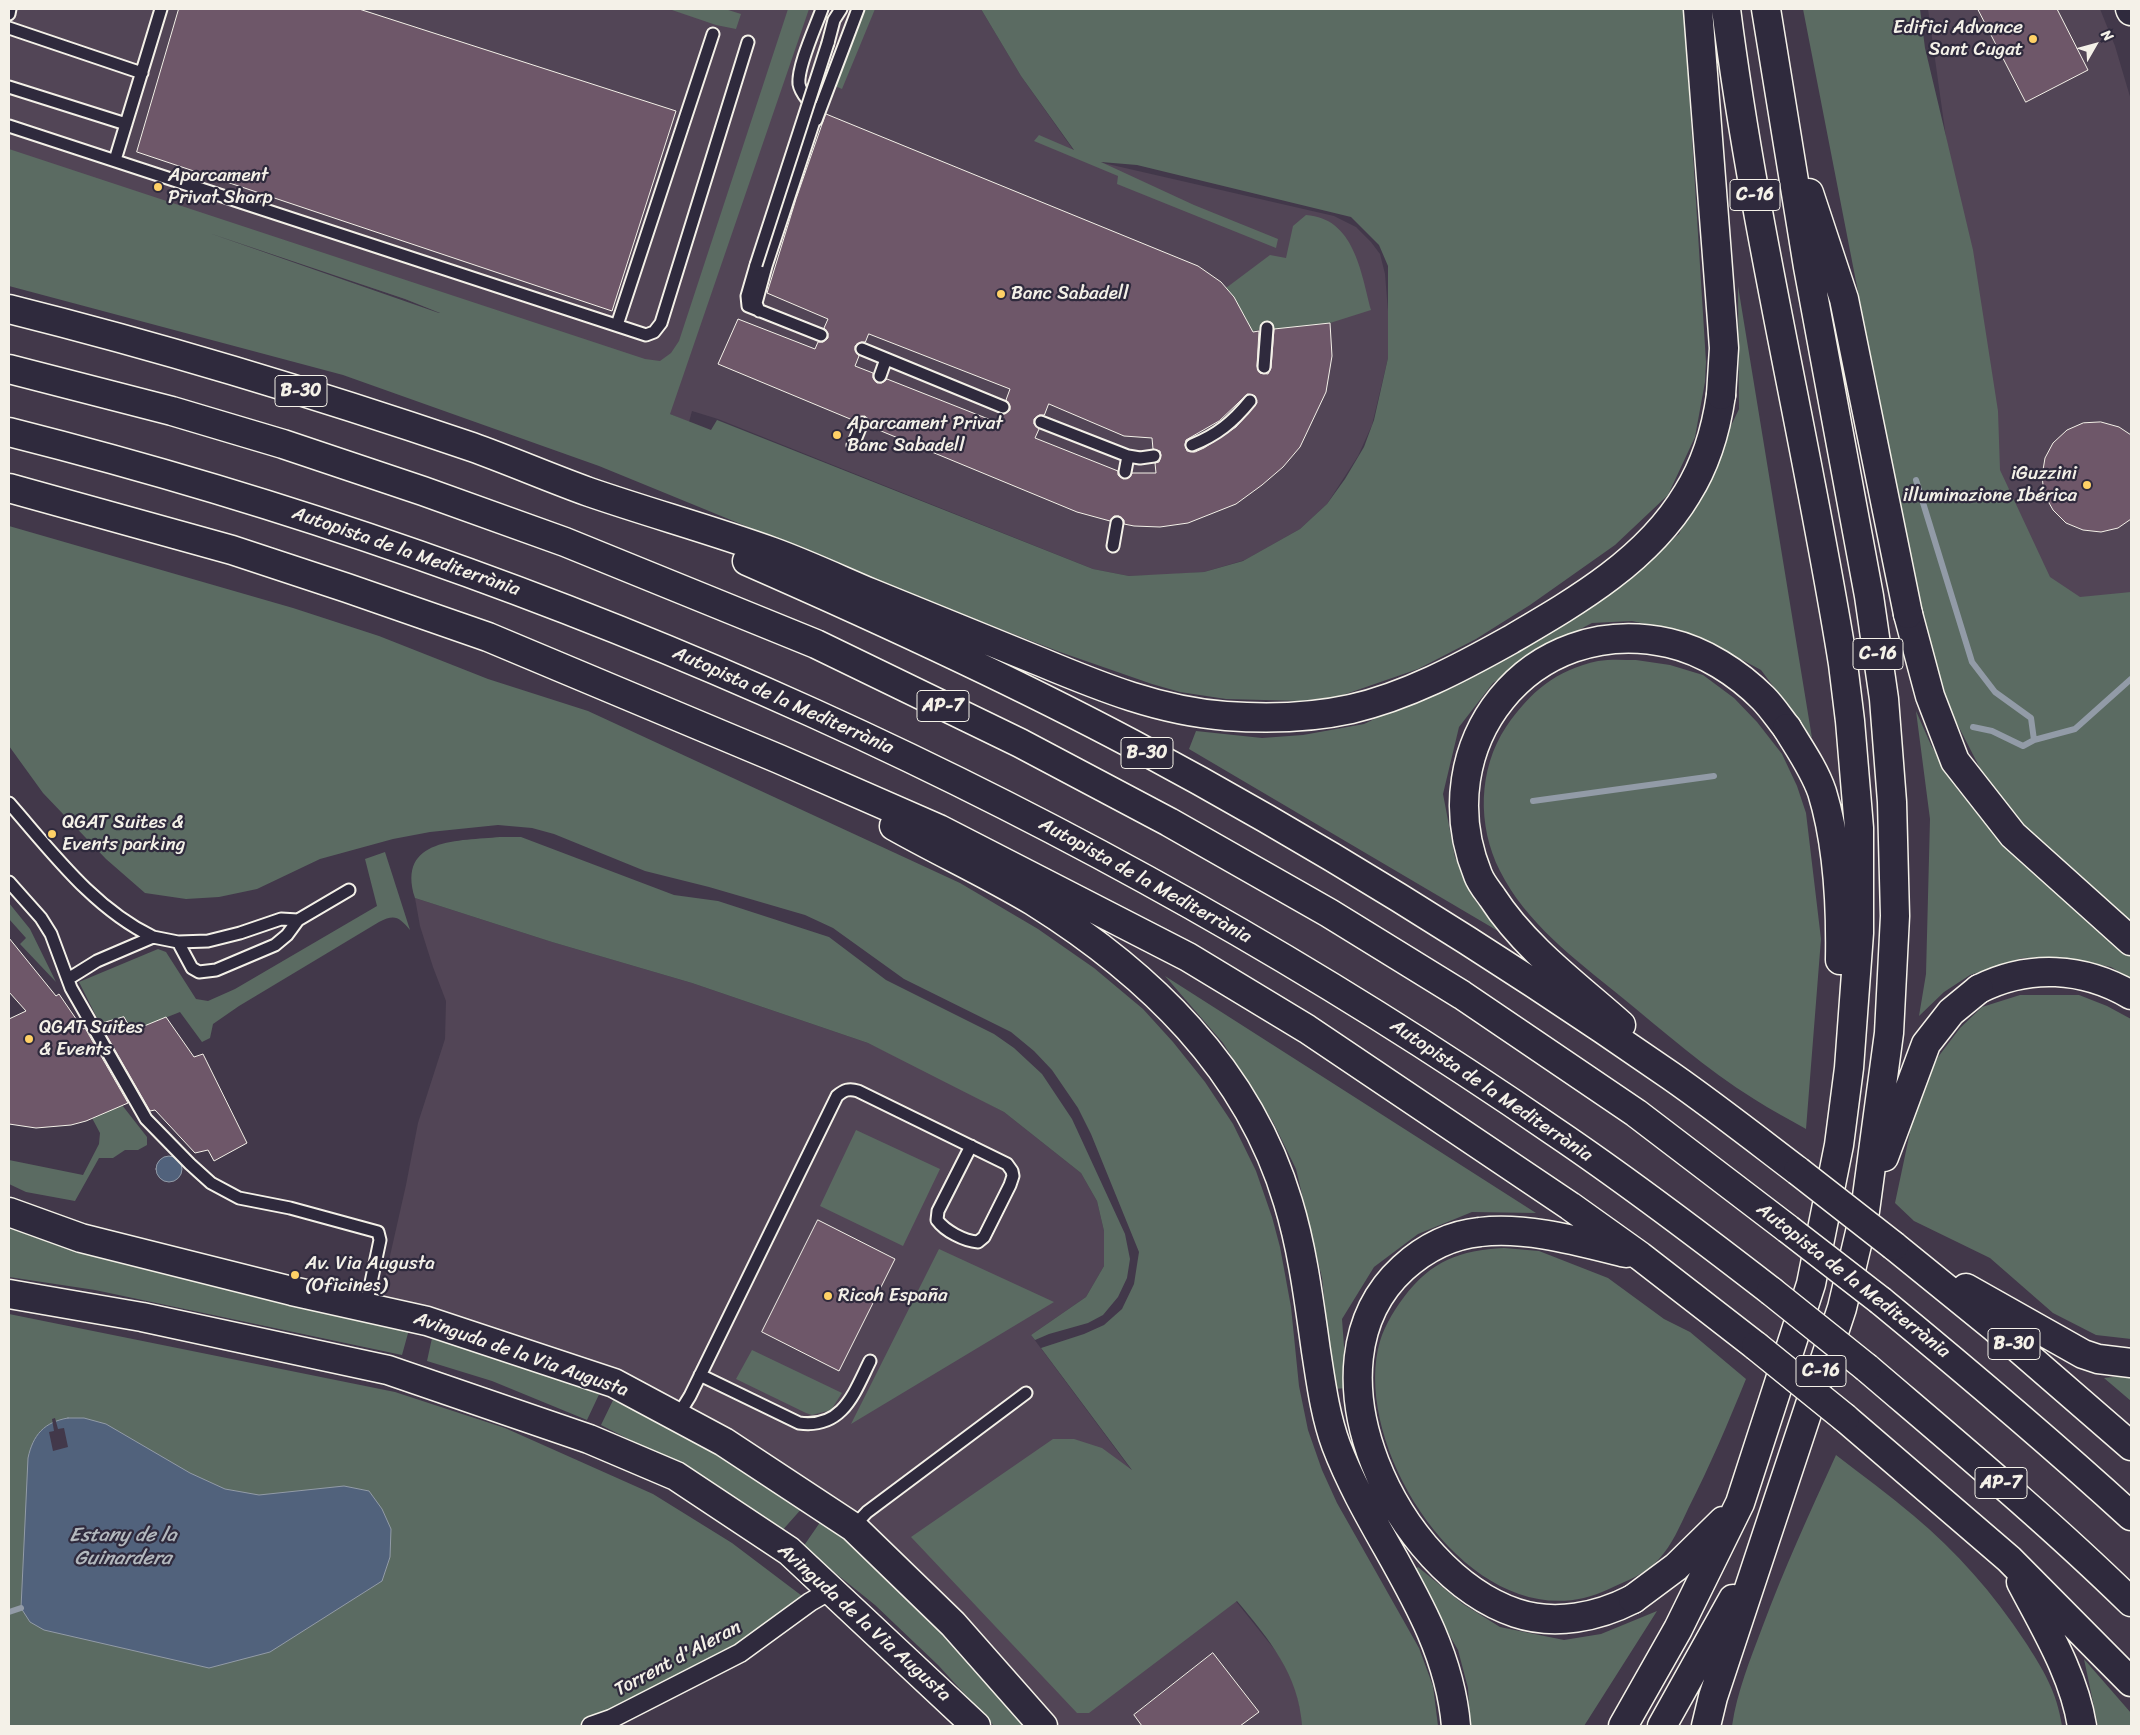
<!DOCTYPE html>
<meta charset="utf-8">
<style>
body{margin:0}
#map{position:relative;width:2140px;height:1735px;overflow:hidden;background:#42384a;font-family:Sriracha,sans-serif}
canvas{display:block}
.frame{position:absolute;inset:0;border:10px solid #f4f1e8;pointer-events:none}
.north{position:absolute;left:2070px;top:20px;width:50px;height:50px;-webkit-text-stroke:4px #2f2a3d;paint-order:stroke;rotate:52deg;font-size:14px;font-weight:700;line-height:20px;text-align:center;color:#f4f1e8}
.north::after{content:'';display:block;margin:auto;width:18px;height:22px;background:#f4f1e8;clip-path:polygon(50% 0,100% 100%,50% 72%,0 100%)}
</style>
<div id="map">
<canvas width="2140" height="1735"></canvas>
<div class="frame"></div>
<div class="north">N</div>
</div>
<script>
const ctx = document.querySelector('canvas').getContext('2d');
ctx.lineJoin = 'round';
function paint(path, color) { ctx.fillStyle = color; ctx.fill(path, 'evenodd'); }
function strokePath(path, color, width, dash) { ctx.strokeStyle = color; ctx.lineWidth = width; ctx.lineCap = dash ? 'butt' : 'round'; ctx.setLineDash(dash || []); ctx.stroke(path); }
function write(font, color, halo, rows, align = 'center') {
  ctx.font = font + ' Sriracha,sans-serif'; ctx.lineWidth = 4.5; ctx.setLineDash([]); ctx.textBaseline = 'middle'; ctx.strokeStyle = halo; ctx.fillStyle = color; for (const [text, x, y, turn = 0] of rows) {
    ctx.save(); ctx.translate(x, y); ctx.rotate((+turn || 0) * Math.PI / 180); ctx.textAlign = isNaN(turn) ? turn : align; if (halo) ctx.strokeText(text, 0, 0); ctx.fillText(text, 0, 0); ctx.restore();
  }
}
const built = new Path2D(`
 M9,9h972l40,67 53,75 25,11 235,54 22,11 15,15 9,12 5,20 3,37v47l-16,67 -14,31 -31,48 -27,25 -55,31 -41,12 -40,3 -35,1 -36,-7 -375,-150 -26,-8 -3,11 -19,-8 -211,-94 -54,-21 -303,-103 -93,-15z
 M1928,9h172l15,37 16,54v495l-119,14z
 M415,898l137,44 140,41 176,60 63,30 73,39 77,61 16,28 7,30v35l-18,31 -55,38 107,144 141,176 16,31 6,26 1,14h-259l-190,-199 -239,-144 -236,-74 28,-124 12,-62 27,-84 1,-38 -13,-34 -13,-41z`);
const green = new Path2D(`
 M669,9h56l16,5 -5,15 -20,-4z
 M788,9h21l-139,405 41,16 6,-10 376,149 36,7 75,-4 39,-11 57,-32 27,-25 18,-25 19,-32 10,-27 14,-62v-92l-9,-21 -28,-28 -214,-52 -36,-3 93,43 84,34 -2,9 -159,-64 1,-8 -84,-35 5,-6 35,15 -53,-74 -40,-67h703l22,353 -1,20 -10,55 -27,58 -53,50 -85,60 -54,34 -58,30 -78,27 -39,5 -75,-2 -46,-7 -28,-8 -92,-32 -119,-46 -342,-140 -256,-91 -334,-89v-137l636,210 15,2 11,-8 8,-12zM209,233l196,66 35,14h-1z
 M863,9h12l-33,80 -7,-3z
 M1803,9h117l5,39 48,202 25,161 2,59 50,107 30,20 51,-5v330l-105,-87 -42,-59 -36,-70 -25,-80z
 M1306,215c48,3 55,57 65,95l-41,13 -55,6 -8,-1 -18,4 -2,-12 -21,-32 44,-33 16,3 7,-32z
 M1738,286l74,452 -51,-68 -63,-34 -66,-15 -40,2 -54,28 -45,32 -34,44 -16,67 12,63 20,43 23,31 -309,-182 7,-18 66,7 41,-3 61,-11 123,-59 99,-54 43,-35 50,-42 60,-125z
 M9,526l284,82 86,28 109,43 100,32 372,172 78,46 56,39 49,41 30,33 32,40 28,42 23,47 16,46 8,30 11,60 8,79 9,44 14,40 15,33 82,145 14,38 5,40h-136c-3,-51 -33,-87 -65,-125l-148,112h-12l-166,-176 142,-98h21l28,9 30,22 -91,-122 43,-14 20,-9 18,-16 12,-25 5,-32 -48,-118 -13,-26 -26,-38 -18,-19 -23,-19 -107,-53 -71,-51 -28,-13 -96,-28 -64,-16 -91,-37 -22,-6 -34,-3 -68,7 -37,7 -73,20 -63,30 -38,8 -33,2 -41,-6 -39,-34 -63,-66 -34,-47z
 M1636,660l34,5 33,10 31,23 23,24 25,32 15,32 9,27 15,126 -15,190c-17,-10 -35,-19 -52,-30 -48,-30 -91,-68 -135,-104 -44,-36 -93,-72 -119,-124 -23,-45 -22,-102 6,-144 24,-35 50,-57 92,-66 12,-2 26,-1 38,-1z
 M1916,711l15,34 27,45 73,78 100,88v23l-20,-12 -52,-10 -37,1 -52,17 -26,17 -25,24 7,-42 4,-155z
 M500,837h21l153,58 44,6 111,36 57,43 108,54 20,14 28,26 30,45 53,115 5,25 -3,19 -9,19 -15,18 -15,8 -39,11 -14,6 -4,-5 55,-38 18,-31v-35l-7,-30 -16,-28 -77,-61 -136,-69 -176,-60 -140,-41 -137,-44c-19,-61 45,-57 85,-61z
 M385,852l25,78c-11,-13 -15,-16 -31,-8l-140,84 -26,18 -3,14 -8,4 -22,-30 -48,19 -8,-14 -16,5 20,43 -14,-13 -35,-70 79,-33 8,3 30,47 12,2 27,-12 142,-83 -12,-47z
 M9,903l21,26 26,53 -36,-38 6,-6 -17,-19z
 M1165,976l371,237 -64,-1 -54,22 -44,33 -32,52 5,69 -13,1 -12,-111 -26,-109 -23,-47 -50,-79z
 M2020,995h59l28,11 24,13v320l-35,-4 -43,-22 -63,-55 -76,-37 -19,-18 22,-104 21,-42 22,-29 22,-21z
 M122,1105l25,32v8l-9,5h-13l-12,8h-14l-24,43 -49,-9 -17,-8v-24l74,15 16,-31 1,-11 -8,-15z
 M856,1130l84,39 -37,77 -83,-40z
 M9,1226l401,100 -8,29 -307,-65 -86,-13z
 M1504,1248l35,3 69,27 56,41 26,13 56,47c-18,44 -36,87 -58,130 -8,17 -16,36 -29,50 -13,15 -33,22 -50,30 -126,61 -255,-128 -231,-240 4,-19 14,-36 26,-52 27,-36 56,-47 100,-49z
 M939,1249l115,53 -203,122z
 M9,1314l386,78 110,36 148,66 79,49 78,59 -70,51 -149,73h-582z
 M434,1329l169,57 -16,34 -95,-39 -65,-20z
 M752,1350l90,43 -11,17 -19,5 -6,-2 -70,-34z
 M2131,1375v26l-27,-23z
 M617,1392l187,114 -24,27 -109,-72 -70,-36z
 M1836,1455c26,20 52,39 78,61 42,35 80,78 110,124 19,29 33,52 38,86h-330c5,-34 18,-66 30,-98 22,-59 48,-116 74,-173z
 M823,1518l46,35 162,173h-37l-56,-61 -63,-60 -72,-58z
 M1418,1567l45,37 37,23 64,13 37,-6 56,-23 -73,115h-114l-2,-38 -10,-38 -46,-79z
 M2084,1659l47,54v13h-33z`);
const water = new Path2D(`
 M156 1169a13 13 0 1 1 26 0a13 13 0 1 1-26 0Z
 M68,1418h16l22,6 84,49 35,16 34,6 85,-9 25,5 13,18 9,20 -1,28 -8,24 -112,71 -61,16 -165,-38 -14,-8 -9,-14 7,-150c5,-23 16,-36 40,-40z`);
const pier = new Path2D(`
 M55,1418l3,11 6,-1 4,19 -15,4 -4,-19 5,-1 -2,-12z`);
const stream = new Path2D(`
 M1916,480l56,182 23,30 36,26 3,22
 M1973,727l19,4 31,15 11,-6 41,-11 56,-50
 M1533,801l181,-25
 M9,1612l12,-4`);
const building = new Path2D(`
 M179,9h180l317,102 -64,200 -475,-159z
 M1978,9h79l31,61 -62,32z
 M826,114l372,152 23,16 13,15 19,35 6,-1 -2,35 3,7 8,1 3,-6 3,-39 56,-6 2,33 -6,36 -26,55 -17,20 -21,18 -26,19 -48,19 -28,4 -26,-1 -10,-2v-4l-5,-4h-5l-4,5 -33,-9 -208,-86v-4l-4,-6 -7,1 -3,4 -137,-57 20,-45 77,30 3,-7h5l5,-4v-5l-4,-5 4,-9 -61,-26 29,-94zM869,334l141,55 -4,11 4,6v4l-6,4h-4l-4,8 -109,-43 -5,4h-5l-4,-5v-5l-18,-7 4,-10 -4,-6v-4l6,-4h4zM1248,394l7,2 2,7 -21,24 -32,21 -9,4 -8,-1 -2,-6 1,-5 33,-19zM1049,404l75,32 28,2 1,11 7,2 1,4 -2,7 -4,1 1,10h-24l-2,4 -7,2 -5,-4v-4l-83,-33 4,-9 -5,-5v-5l5,-4h5z
 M2101,422l18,5 12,8v84l-13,9 -17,4 -18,-2 -17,-7 -13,-13 -9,-16 -2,-18 3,-18 8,-15 14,-13 16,-7z
 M9,938l47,58 3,-2 24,35 2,-1 43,75 -42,18 -15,4 -35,3 -27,-4v-105l17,-8 -17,-19z
 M124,1017l8,14 34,-14 28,40 9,-3 44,89 -33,18 -6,-11 -13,3 -40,-43 -5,1 -50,-87z
 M818,1220l77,39 -56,112 -77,-39z
 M1213,1653l46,59 -19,14h-98l-8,-11z`);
const service = new Path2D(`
 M9,14l1,-5
 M9,28l133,45
 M828,43l6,-23 7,-11
 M9,87l117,37
 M816,120l42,-111
 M9,126l637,209 8,-3 7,-9 87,-281
 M115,160l46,-151
 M756,265l-9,31 1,10 73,29
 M759,311l-3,-8 10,-37 50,-151c-3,-12 -15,-19 -17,-31 -2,-17 17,-58 23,-75
 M617,325l96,-291
 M862,349l141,58
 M1264,367l3,-39
 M880,376l6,-17
 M1041,422l87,34 -3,16
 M853,445l9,-22
 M1192,445c25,-10 41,-23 58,-44
 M1128,456l12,2 14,-2
 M1113,546l4,-23
 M9,803c43,49 84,105 144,134
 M9,882l32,36 10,16 20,54 75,131 44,45 21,19 28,15 51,10 88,24 2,8 -14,66
 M178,942l14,26 7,4 17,-2 59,-25 12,-10 11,-15 51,-30
 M68,979l29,-18 56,-24 25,5 30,-1 32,-8 41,-14 17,1
 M700,1375l99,48c44,6 55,-30 71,-62
 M677,1417l13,-21 147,-300c7,-6 12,-8 21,-5l149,73 5,7 1,5 -3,9 -26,52 -6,5c-14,-1 -33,-11 -41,-22l1,-9 33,-65
 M853,1527l14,-15 159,-119`);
const pedestrian = new Path2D(`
 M591,1726l20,-7 129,-66 70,-51 21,-12`);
const tertiary = new Path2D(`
 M2130,9l1,2
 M9,1212l72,26 211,53 135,30 187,62 110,59 129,85 100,97 90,102
 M9,1294l133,23 246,53 201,69 87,37 113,75 187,175`);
const trunk = new Path2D(`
 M9,309c156,39 310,86 463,138 39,14 78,31 117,45 61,21 123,38 184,60 33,12 65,27 98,41 56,23 113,46 170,69 60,25 119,49 185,54 41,3 84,2 125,-7 56,-13 109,-41 159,-69 65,-38 137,-79 177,-146 19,-30 29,-64 34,-99
 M9,488l223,62 115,38 141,49 291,122 160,70 249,128 119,72 263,177 70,50 116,90
 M747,561c130,57 261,117 387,184 185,99 364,211 537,331 43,30 85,63 127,95
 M1908,614l22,82 25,65 58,74 118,106
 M894,826c46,26 94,48 139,75 115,72 215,167 255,301 15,49 21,100 28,149 5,32 9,64 20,94 37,97 111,174 120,281
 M1979,989c50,-25 104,-22 152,6
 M1621,1025c-45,-40 -96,-77 -129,-128 -5,-7 -11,-14 -14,-22 -53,-130 52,-263 191,-232 35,8 69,30 94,55 9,9 16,20 24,30
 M1894,1246l101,82 136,118
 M1626,1253c-45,-11 -100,-27 -146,-21 -30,3 -55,16 -77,36 -107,98 -6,305 113,345 39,13 82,4 117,-14
 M1966,1288l117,66 15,5 33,4
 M1845,1418l164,141 122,123
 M2021,1582c24,46 53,93 61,144`);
const motorway = new Path2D(`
 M1698,9l24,312 2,27 -3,47
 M1809,193l35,106 64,315
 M9,369l163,42 111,33 140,47 142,51 251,102 204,99 149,79 160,91 133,82 174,118 152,116
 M9,432c554,140 1075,376 1546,700 74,50 145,104 216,159
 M1787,728c12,20 27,41 35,64 16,52 19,114 18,168
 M1884,1157l42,-113 25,-32 28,-23
 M1881,1301c85,70 169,141 250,215
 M1867,1368c90,77 180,152 264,234
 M1633,1599l43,-32 47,-46
 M1623,1726l55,-97 62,-126 71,-219 28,-139 10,-77 10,-135v-105l-9,-107 -7,-57c-35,-219 -89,-435 -117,-655
 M1662,1726l71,-127
 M1706,1726l7,-29 129,-389 23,-97 24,-178 6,-117 -3,-114 -8,-103 -15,-103 -61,-329 -42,-258`);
const serviceBridge = new Path2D(`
 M756,265l72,-222`);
const trunkBridge = new Path2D(`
 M1798,1171l96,75
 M1756,1346l89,72`);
const motorwayBridge = new Path2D(`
 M1788,1229l93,72
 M1771,1291l96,77`);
const markers = [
 [2033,39,5,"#ffd166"],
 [158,187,5,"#ffd166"],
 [1001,294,5,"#ffd166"],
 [837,435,5,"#ffd166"],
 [2087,485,5,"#ffd166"],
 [52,834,5,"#ffd166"],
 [29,1039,5,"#ffd166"],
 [295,1275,5,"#ffd166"],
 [828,1296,5,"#ffd166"]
];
const shields = [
 [1755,195,50],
 [301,391,52],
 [1878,654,50],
 [943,706,52],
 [1147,753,52],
 [2014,1344,52],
 [1821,1371,50],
 [2001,1483,52]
];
const shieldNames = [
 ["C-16",1755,195],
 ["B-30",301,391],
 ["C-16",1878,654],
 ["AP-7",943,706],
 ["B-30",1147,753],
 ["B-30",2014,1344],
 ["C-16",1821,1371],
 ["AP-7",2001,1483]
];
const poiNames = [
 ["Edifici Advance",2023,28,"right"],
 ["Sant Cugat",2023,50,"right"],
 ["Aparcament",168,176],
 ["Privat Sharp",168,198],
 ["Banc Sabadell",1011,294],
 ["Aparcament Privat",847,424],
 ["Banc Sabadell",847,446],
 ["iGuzzini",2077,474,"right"],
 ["illuminazione Ibérica",2077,496,"right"],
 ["QGAT Suites &",62,823],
 ["Events parking",62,845],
 ["QGAT Suites",39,1028],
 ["& Events",39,1050],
 ["Av. Via Augusta",305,1264],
 ["(Oficines)",305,1286],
 ["Ricoh España",838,1296]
];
const streetNames = [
 ["Autopista de la Mediterrània",406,552,19],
 ["Autopista de la Mediterrània",783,701,24],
 ["Autopista de la Mediterrània",1145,881,29],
 ["Autopista de la Mediterrània",1491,1091,34],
 ["Autopista de la Mediterrània",1853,1281,38],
 ["Avinguda de la Via Augusta",521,1355,19],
 ["Avinguda de la Via Augusta",864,1623,42],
 ["Torrent d'Aleran",678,1659,-28]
];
const waterNames = [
 ["Estany de la",123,1536],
 ["Guinardera",123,1559]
];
paint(built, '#524556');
paint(green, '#5b6b62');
paint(water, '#51627c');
strokePath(water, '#929ba7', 1);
paint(pier, '#42384a');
strokePath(stream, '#929ba7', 6);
paint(building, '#6e5769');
strokePath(building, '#f4f1e8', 1);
strokePath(service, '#f4f1e8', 15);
strokePath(pedestrian, '#f4f1e8', 21);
strokePath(tertiary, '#f4f1e8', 31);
strokePath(trunk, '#f4f1e8', 31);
strokePath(motorway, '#f4f1e8', 31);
strokePath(service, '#2f2a3d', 11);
strokePath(pedestrian, '#2f2a3d', 18);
strokePath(tertiary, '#2f2a3d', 28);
strokePath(trunk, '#2f2a3d', 28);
strokePath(motorway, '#2f2a3d', 28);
strokePath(serviceBridge, '#f4f1e8', 15, []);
strokePath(trunkBridge, '#f4f1e8', 31, []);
strokePath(motorwayBridge, '#f4f1e8', 31, []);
strokePath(serviceBridge, '#2f2a3d', 11);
strokePath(trunkBridge, '#2f2a3d', 28);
strokePath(motorwayBridge, '#2f2a3d', 28);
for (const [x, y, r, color] of markers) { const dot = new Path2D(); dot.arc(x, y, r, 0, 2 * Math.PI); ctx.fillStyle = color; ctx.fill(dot); strokePath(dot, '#2f2a3d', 2); }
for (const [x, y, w] of shields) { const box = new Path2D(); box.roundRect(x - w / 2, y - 15.5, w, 31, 4); ctx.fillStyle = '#2f2a3d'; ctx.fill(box); strokePath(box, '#f4f1e8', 1); }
write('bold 18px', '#f4f1e8', null, shieldNames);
write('19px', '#f4f1e8', '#2f2a3d', poiNames, 'left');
write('19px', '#f4f1e8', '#2f2a3d', streetNames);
write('italic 20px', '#b3b8bd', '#2f2a3d', waterNames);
</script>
